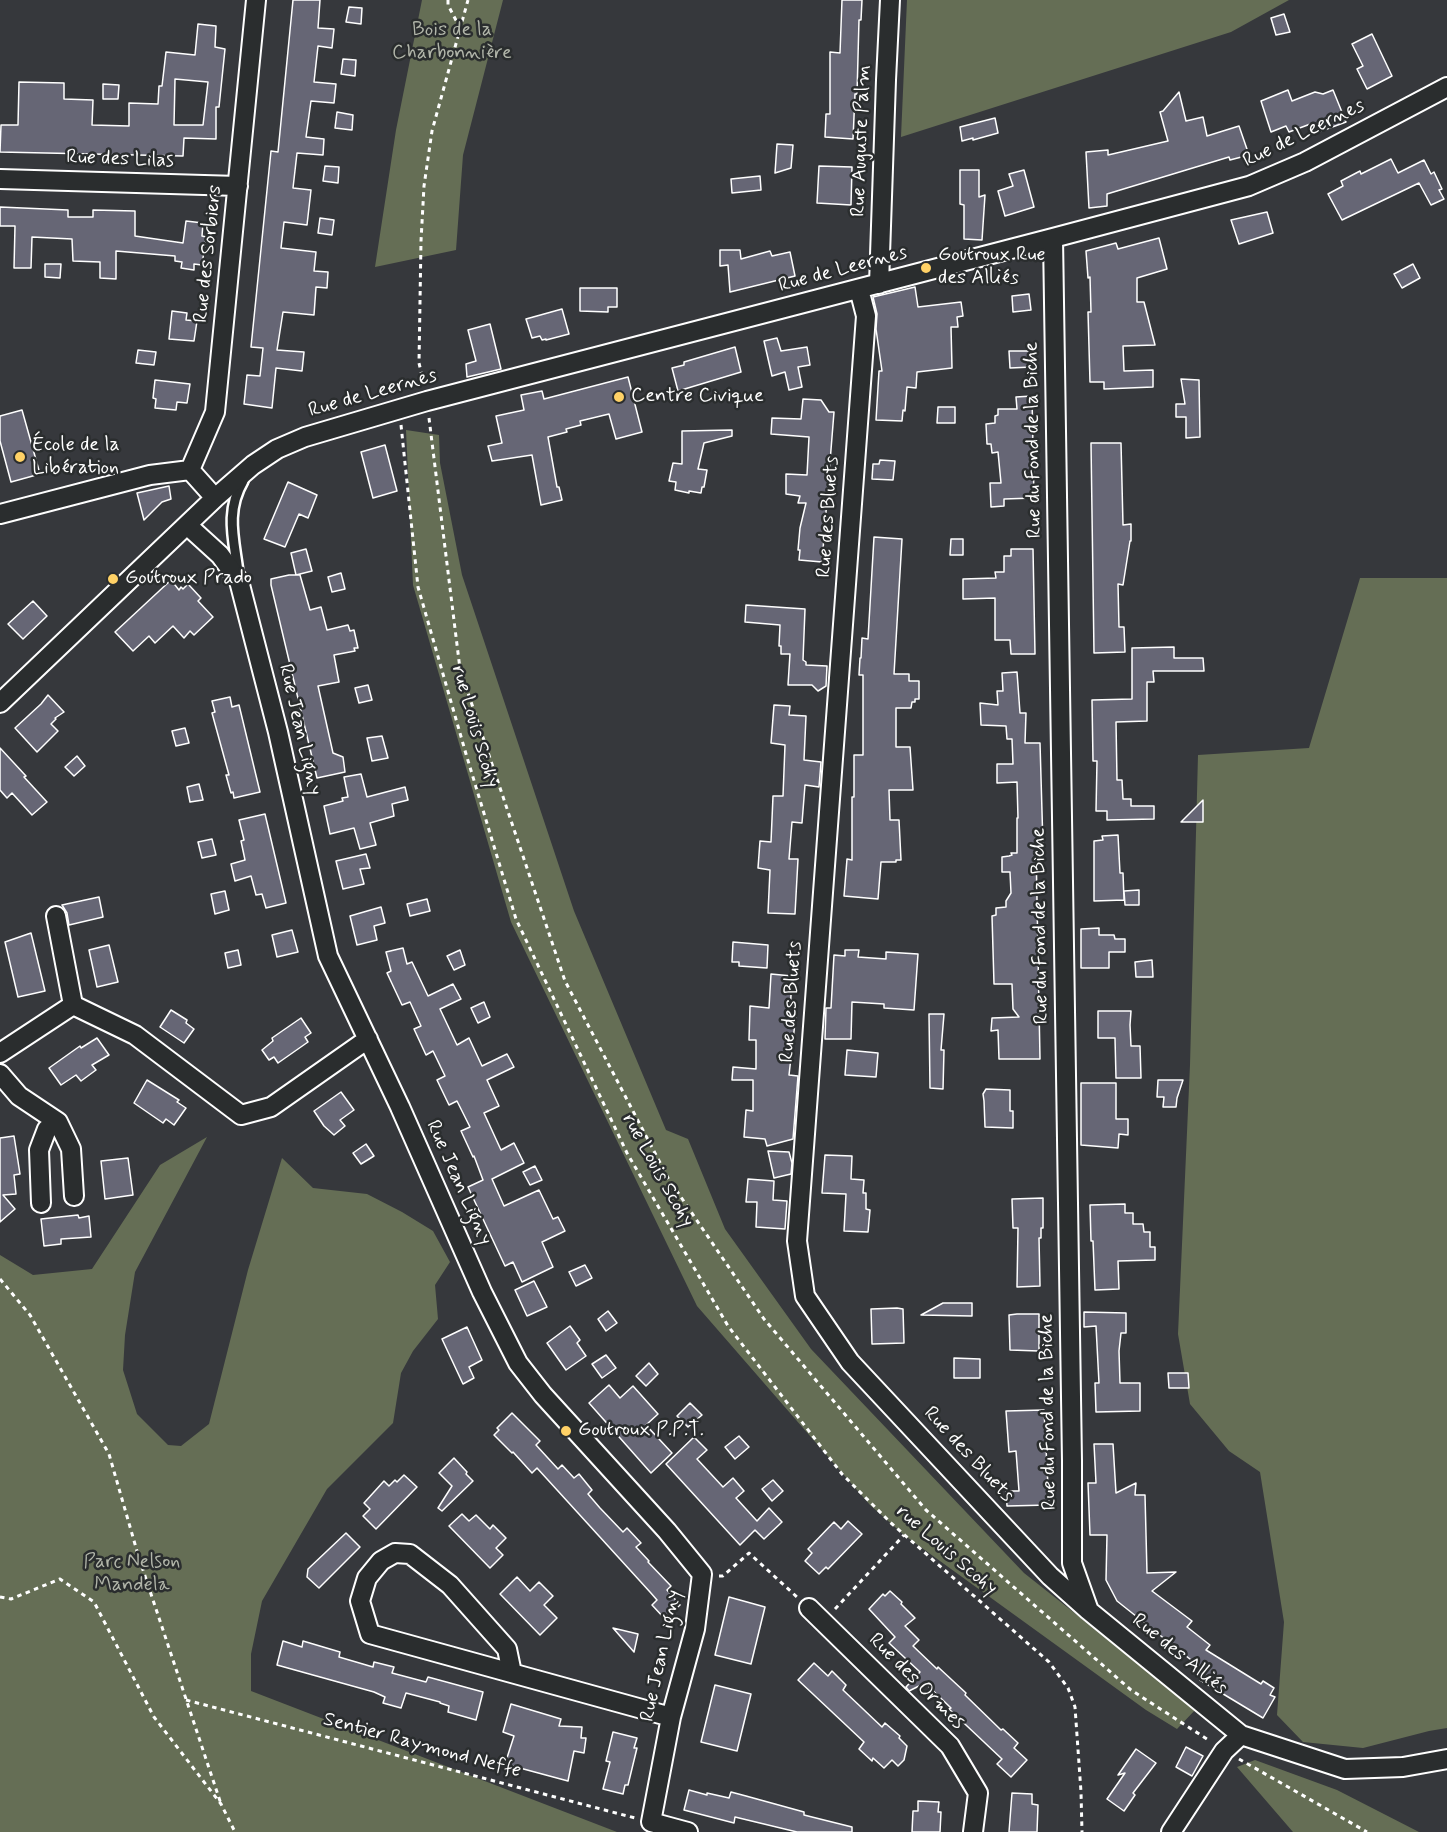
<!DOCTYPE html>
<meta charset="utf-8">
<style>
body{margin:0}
canvas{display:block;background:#36383c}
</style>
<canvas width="1447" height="1832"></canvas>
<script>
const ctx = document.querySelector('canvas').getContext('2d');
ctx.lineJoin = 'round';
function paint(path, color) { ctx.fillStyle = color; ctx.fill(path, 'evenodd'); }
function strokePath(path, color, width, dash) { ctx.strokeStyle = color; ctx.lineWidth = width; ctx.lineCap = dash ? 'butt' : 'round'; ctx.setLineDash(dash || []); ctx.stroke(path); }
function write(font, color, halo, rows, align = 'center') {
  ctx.font = font + ' Mynerve,sans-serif'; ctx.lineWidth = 5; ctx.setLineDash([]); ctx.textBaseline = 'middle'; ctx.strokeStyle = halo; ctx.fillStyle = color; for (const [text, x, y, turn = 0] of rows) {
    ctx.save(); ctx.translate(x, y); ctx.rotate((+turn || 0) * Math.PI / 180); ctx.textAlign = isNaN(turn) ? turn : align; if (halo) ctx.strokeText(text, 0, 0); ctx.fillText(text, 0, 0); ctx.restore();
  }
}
const green = new Path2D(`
 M422,0h81l-40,155 -7,95 -81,17 21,-137z
 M907,0h382l-58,32 -330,105z
 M406,430l33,5 1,28 22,112 112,336 92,219 22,9 37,90 86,120 213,224 172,136 -19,20 -31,-19 -242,-175 -34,-30 -173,-199 -186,-384 -98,-337z
 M1360,578h87v1150l-18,3 -66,17 -60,-6 -26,-27 7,-93 -24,-150 -31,-21 -39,-47 -12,-70 12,-269 8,-310 111,-7z
 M207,1137l-72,135 -10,63 -2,35 14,44 31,31 13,1 28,-22 39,-154 34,-112 31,30 54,6 35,18 31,19 17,31 -15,23 3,34 -25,32 -12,22 -8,50 -66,66 -65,112 -11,53v37l366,141h-617v-577l33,20 59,-6 68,-104z
 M1255,1760l82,30 82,42h-126l-56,-65z`);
const building = new Path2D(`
 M293,0h27l-2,28 16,1 -2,19 -14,-2 -4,36 22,2 -2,19 -23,-2 -5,36 18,2 -1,16 -26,-2 -4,35 18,2 -4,35 -23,-3 -3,26 35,4 -2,19 14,1 -1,16 -11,-1 -2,28 -31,-3 -6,38 27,2 -2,19 -26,-3 -4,40 -28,-4 3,-29 13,1 3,-28 -12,-1 20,-196 7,1z
 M842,0h20l-1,20h-2l-2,74h-2l-2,45 -28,-2 1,-23h4v-62l10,1z
 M349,7l13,1 -1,16 -15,-2z
 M1284,14l6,18 -14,3 -5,-17z
 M198,24l18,2 -1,21 10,2 -6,58h-3v32l-32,-1 -1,18 -183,-4 1,-27h17l1,-43 45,1v16l29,1 -1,25 37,1v-23l29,1 1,-18h3l4,-34 29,3zM175,79l33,3 -5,43h-29z
 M1372,34l20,42 -25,13 -10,-20 6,-3 -11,-22z
 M343,59l13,1 -1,16 -14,-2z
 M103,84l16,1 -1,14h-15z
 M1288,90l4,11 23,-9 8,2 10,-4 13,32 -30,11 -3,-10 -24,9 -3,-6 -15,6 -10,-31z
 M1179,92l7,29 17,-4 4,19 32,-10 10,29 -19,5 -1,-3 -122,37v12l-18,2 -3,-56 22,-2v5l60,-14 -8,-29 3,-1z
 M337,112l16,3 -1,15 -17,-2z
 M995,118l3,15 -25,7v-2l-11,3 -2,-14z
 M777,144l16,1 -2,23 -16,5z
 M1391,159l7,14 26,-13 7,14 3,-2 8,17 -3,1 5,9 -13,6 -12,-22 -77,37 -14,-26 15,-8 -2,-5 19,-10 1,3z
 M325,166l14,1 -1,16 -15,-2z
 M819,166l33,1 -1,38 -34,-2z
 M960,170h19v27l6,-2 -3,45 -18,-1v-34l-4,-1z
 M1024,170l10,37 -29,9 -7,-25 15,-5 -4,-12z
 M760,176l1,14 -29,3 -1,-14z
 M0,207l68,3v7h25v-7l42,1v25l48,7 3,-22 17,2 -1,13 4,1 -4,28 -8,-1v6l-13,-2 1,-6 -7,-1v-5l-59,-5v28l-16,-1v-16l-27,-1 -1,-22 -40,-2 -1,31h-17l1,-42h-15z
 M1267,212l6,21 -34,11 -8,-24z
 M320,218l14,2 -2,15 -14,-2z
 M1159,238l8,31 -30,9v24h7l11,43 -32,1 1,25 29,-1v17l-49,2v-7h-14l-2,-70h3l-1,-35 -2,1 -2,-27 30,-8 2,6z
 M720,250h20l1,9 29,-8 2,5 18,-4 5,24 -65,16 -2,-27 -8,1z
 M45,264h16l-1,14 -15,-1z
 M1413,264l7,14 -18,10 -8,-14z
 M915,287l3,20 43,-5 2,14 -6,1 1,10h-7l1,41 -35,4 -1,16 -9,-1 -2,24 -2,-1 -1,11 -26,-1 3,-49h3l-6,-42 1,-15 -4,-17z
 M580,288h37v19h-9v5l-28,-1z
 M1029,294l2,16 -18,2 -1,-16z
 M562,309l7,25 -23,6v-1l-4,1 -2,-4 -8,2 -6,-19z
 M172,311l15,2 -1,7 11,1 -3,20 -25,-2z
 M490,324l11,45 -34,8 -1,-13 10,-3 -8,-31z
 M777,338l4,13 26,-4 3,18 -12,2 4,20 -13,3 -4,-18 -13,4 -8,-35z
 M735,347l6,25 -63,19 -6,-23 12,-3v-3z
 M138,350l18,2 -2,13 -18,-2z
 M1009,351h23v16l-22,1z
 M628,377l14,55 -26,7 -7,-25 -29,7 1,4 -15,4 1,3 -19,5 9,50h2l3,13 -21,5 -9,-50 -40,6 -4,-15 14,-3 -6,-27 28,-6 -3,-15 21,-4 2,8z
 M1181,379l18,1 1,57 -14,1v-21h-10v-13h9z
 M155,380l35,4 -3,19 -10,-1 -1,8 -21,-2 1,-9 -3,-1z
 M1032,396l2,102 -30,1v7l-13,1 -1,-24h11l-3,-31 -6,1 -1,-9h-4l-1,-20 9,-1v-7l3,-1v-6h19l-1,-12z
 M803,399l18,1 8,12h5l-12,150 -23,-2 1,-10h-2l2,-22 6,-25h-8l2,-7 -14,-2v-20l21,1 2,-38 -38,-3 1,-16 29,1z
 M938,407h17v16h-18z
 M22,410l18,64 -29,8 -11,-41v-25z
 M732,430v6l-28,7 -6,26 9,1 -3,17h-2l-1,6 -12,-2v2l-14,-3 1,-8 -7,-1 4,-18 9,1v-33z
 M1091,443h30l2,82 8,-1v17h-1l-7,44 -5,-1 1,43h5l1,25 -31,1z
 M385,445l12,46 -24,7 -12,-46z
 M880,460l15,1 -2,19 -21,-1 1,-15h6z
 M288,482l29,13 -9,23 -9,-4 -14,33 -21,-8z
 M169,486l2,13 -9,3 -18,18 -7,-27z
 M874,537l28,2 -8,135h15v7h10v18h-4v3h-3l-1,6h-15v39h14l3,43h-24l1,30h9l2,40h-5v2h-15l-3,37 -34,-3 3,-37 5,1v-63h2v-42h9v-80h-4l1,-17h1l1,-20 6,1z
 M951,539h12v16h-13z
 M306,549l6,22 -16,4 -5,-22z
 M1011,549h22l2,105h-24l-1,-14h-15v-42l-32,1v-20l33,-1 -1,-6h9v-16h7z
 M341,573l4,16 -13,3 -4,-15z
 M289,575h11l10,35 11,-3 6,23 21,-5 2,6 4,-1 4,18h-4l1,3 -21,4 5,27 -21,4 15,67 10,4 2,15 -28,6 -46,-193v-6z
 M171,580l8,10 2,-3 2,2 5,-5 13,14 -3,3 15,16 -19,18 -4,-4 -6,7 -11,-12 -18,17 -6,-7 -16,15 -18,-19z
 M33,601l14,15 -24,23 -15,-15z
 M746,605l59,4 -2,51 3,2v3l21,1 -1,20 -8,5 -6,-6h-24l2,-31h-9v-8h-2l1,-21 -35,-3z
 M1174,647v11h29l1,13h-51l1,11h-7v39l-31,1 1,58h5l1,19h8v7h23v13l-47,1v-9h-11l1,-50h-4l-1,-61 40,-1v-51z
 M1017,672l3,41h6l-1,30h15l3,103 -7,1 4,212h-41l-1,-29 -7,1 1,-13 27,-1 -6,-8 -1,-25h-18l-2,-68 4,-1v-7l10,-1v-6l5,-8 -1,-21h-8v-15l7,-1 3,-1 -1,-2h6v-35h1l-1,-36 -20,1v-19h16l-1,-25h-5l-1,-13 -25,-1 -1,-22 18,2 -1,-14h6l-1,-18z
 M368,685l4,15 -13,3 -4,-15z
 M48,695l16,17 -9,6 1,1 -5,5 7,7 -21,21 -22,-24 26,-24z
 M230,697l2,10 7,-2 21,87 -26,6 -1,-6 -2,1 -5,-18h3l-17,-62 3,-1 -3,-11z
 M774,705l16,1 -1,9 17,1 -2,44 17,2 -2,25 -14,-2 -3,38 -10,-1 -3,37h9l-3,55 -27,-1 2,-43 -12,-2 2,-27 11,1 2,-46h10l2,-51 -14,-2z
 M185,728l4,15 -13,3 -4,-15z
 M382,736l6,22 -16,3 -5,-23z
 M0,748l26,28 -2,1 23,25 -15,13 -20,-22 -5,5 -7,-8z
 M77,756l8,10 -11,10 -9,-9z
 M361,774l6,23 38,-10 3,13 -16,4 2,12 -24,7 6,22 -16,4 -6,-21 -24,6 -6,-28 19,-5 -1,-3 6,-1 -4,-20z
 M199,784l4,16 -13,2 -3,-15z
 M1203,800v22h-22z
 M265,814l21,89 -20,5 -4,-14 -6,1 -5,-19 -16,5 -4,-17 14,-4 -4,-19 3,-1 -5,-20z
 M1118,835l2,38h3l1,27 -30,1v-60l9,-1 -1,-4z
 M212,839l4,16 -14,3 -4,-16z
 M366,854l4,14 -10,1 4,15 -21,5 -7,-28z
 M1139,890v15h-14l-1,-14z
 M225,891l4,19 -14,4 -4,-20z
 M99,897l4,20 -34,8 -2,-12 -5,-8z
 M427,899l3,12 -20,5 -3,-12z
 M381,907l4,16 -11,3 3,14 -20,5 -7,-29z
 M1099,928v7h15l1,4h10v13h-16v16h-28v-39z
 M292,930l6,22 -21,5 -5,-22z
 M31,933l14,58 -27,6 -13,-55z
 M733,942l35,3 -1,23 -28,-2v-4h-7z
 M109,945l9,37 -21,5 -8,-37z
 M403,948l4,16 5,-2 16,34 25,-12 8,15 -21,10 17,36 12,-7 13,28 25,-12 7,13 -27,13 12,26 -15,7 17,37 13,-7 10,20 -32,16 12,27 35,-16 14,29 5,-2 7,14 -23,11 11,25 -31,15 -9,-20 -8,4 -37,-79 15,-7 -9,-24 -1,1 -12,-26 9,-4 -13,-26 -8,4 -12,-25 8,-4 -12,-25 -7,4 -12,-26 7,-3 -11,-24 -8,3 -15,-32 4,-2 -5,-19z
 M238,950l3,15 -13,3 -3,-15z
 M460,950l5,15 -11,5 -7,-14z
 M845,950h14l-1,7 28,2v-7l32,2 -4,56 -30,-2v-4l-32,-2 -1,37h-26l1,-31h5l3,-53 11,1z
 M1152,960l1,17h-17l-1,-15z
 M771,974l21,2 -2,38h6l-7,61 9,1 -5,63 -26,7 -2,-7 -21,-2 2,-27 7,1v-31h-21l1,-13 23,2v-29h-7l1,-34 19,2z
 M484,1002l6,15 -12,6 -7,-15z
 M171,1010l16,10 -1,3 8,6 -10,14 -24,-16z
 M1098,1011h33l-1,14 1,21h9l1,32h-25l-1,-40h-17z
 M929,1014h15l-3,36h3l-1,39 -13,-1z
 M301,1018l10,15 -6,4 3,5 -30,21 -4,-6 -5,3 -7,-10 11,-9 -1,-3z
 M97,1038l12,17 -17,10 4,5 -15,11 -5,-6 -15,10 -12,-17 31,-22 1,2z
 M847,1050l31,3 -2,24 -31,-2z
 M147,1080l32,20 -2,2 9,6 -12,17 -8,-6 -3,4 -29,-20z
 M1158,1080h25l-6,18 -1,9h-13l1,-10h-7z
 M1081,1083h35v36h12v16l-9,-1 -1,14 -37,-3z
 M986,1089l24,1v21h3v17l-28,-1 -1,-26 -1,-7z
 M341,1092l13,18 -14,10 5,6 -11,9 -10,-9 -10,-15z
 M14,1136l6,38 -6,1 2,19 -13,1 12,14 -15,13v-84z
 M366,1144l8,12 -13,8 -8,-11z
 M768,1151l21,1 3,11 -1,11 -17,4z
 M825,1155l27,1 -1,23 13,1 -1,13h3v16l4,1 -2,22 -24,-1 2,-37 -24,-1z
 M128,1158l5,37 -28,4 -4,-38z
 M535,1166l7,14 -12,5 -7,-13z
 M748,1179l26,2 -1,19 14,1 -2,28 -29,-2 1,-25h-11z
 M1043,1198v30h-2v10h-2l1,48 -23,1 1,-59h-5l-1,-29z
 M1125,1204v9h8v11h10l1,8h6v15h5v13l-37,1 1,28 -24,1 -2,-49h-2l-1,-36z
 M78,1215l1,3 10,-2 2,21 -30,2v5l-17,2 -3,-27z
 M585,1265l7,13 -16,8 -7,-14z
 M534,1281l13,26 -20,9 -12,-26z
 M943,1303h29v13l-51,-1z
 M897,1308l6,1 1,34 -32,1 -1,-35z
 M608,1311l9,12 -11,8 -8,-12z
 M1084,1312l42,1v20h-5l-2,18 1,32h20v28l-44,1 -1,-29h4l-3,-57 -12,1z
 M1017,1314h22v37l-29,-1 -1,-35z
 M570,1326l10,14 -3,3 9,13 -20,14 -19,-27z
 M467,1327l15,33 -13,7 5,11 -11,6 -21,-45z
 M606,1355l10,13 -14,10 -10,-14z
 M954,1358l26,1v19h-26z
 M649,1363l9,11 -12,12 -10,-10z
 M1168,1373h20l1,15h-20z
 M609,1385l11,13 13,-12 25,28 -12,11 26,28 -21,20 -62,-70z
 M690,1403l12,12 -14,12 -11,-11z
 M1044,1410l5,95 -42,1 -1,-15h13l-3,-40 -7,1 -3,-41z
 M512,1413l28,28 -4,4 22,24 4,-4 12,13 5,-4 13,16 -4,4 12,14 23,24 4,-4 14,15 -5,4 13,14 -1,1 23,24 -4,4 13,15 -15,14 -13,-14 5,-5 -7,-8 -113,-124 -5,5 -19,-21 -1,1 -18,-18 5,-5 -2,-2z
 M739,1436l10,11 -14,12 -10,-12z
 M694,1437l13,13 -10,9 26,28 10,-9 11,13 -8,7 21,23 12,-13 13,14 -18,17 -9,-9 -15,15 -74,-81z
 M1094,1444h19l3,49 20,-10 -1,12h10l2,78 29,-1 -24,19 40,30 -5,6 23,18 -4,5 55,34 2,-3 11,7 -4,7 5,2 -12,21 -63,-38 5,-9 -88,-70 -11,-21 1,-45h-17l-2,-52h8z
 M454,1458l13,14 -1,2 7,7 -31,30 -4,-3 14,-22 -13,-13z
 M404,1475l13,12 -41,42 -13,-13 7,-7 -6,-6 20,-22 5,5 6,-6 2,2z
 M773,1480l10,11 -11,10 -10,-12z
 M462,1514l7,7 7,-6 14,14 3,-4 13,13 -10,10 7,7 -13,13 -41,-42z
 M848,1521l14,13 -34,35 -2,-2 -7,7 -14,-13 7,-8 -4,-4 26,-27 7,7z
 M346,1533l14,14 -41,41 -12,-11 1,-8z
 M517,1577l13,14 9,-9 14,14 -9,9 13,13 -17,17 -40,-41z
 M890,1591l12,11 -1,2 14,14 -10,8 14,14 -6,6 24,23 1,-2 28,26 -1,2 36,35 2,-1 15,14 -4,5 13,12 -16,17 -14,-13 5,-5 -53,-50 2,-1 -26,-25 -16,8 -3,-4 14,-15 -31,-29 6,-6 -26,-28 14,-15 2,2z
 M729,1597l36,10 -14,57 -36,-9z
 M613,1628l25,6 -4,18z
 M283,1641l19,6 1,-6 37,11 -1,5 34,10 1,-5 20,5 -2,6 34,9 2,-5 55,15 -7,28 -28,-8 1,-6 -9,-3v-1l-34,-9 -5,15 -18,-5 2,-6 -11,-5 -97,-27z
 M814,1663l14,13 4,-5 14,14 -3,5 39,37 3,-4 15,13 -1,2 8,8 -3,14 -6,6 -6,-6 -8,8 -11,-10 -1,3 -13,-12 5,-7 -66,-62z
 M715,1685l36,9 -14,57 -36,-9z
 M511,1704l50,15 -2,7 23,1 -1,11h5l-2,15 -10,-2 -6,30 -63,-17 9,-28 -11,-4z
 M613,1732l24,6 -3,10h3l-9,37h-3l-2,9 -20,-5 7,-27 -4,-1z
 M1186,1747l17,9 -11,20 -16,-9z
 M1136,1749l20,14 -23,30 2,2 -11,16 -17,-12 18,-26 -7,2z
 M689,1790l18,5v-2l22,5 2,-6 15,4 58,16v3l48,12v5h-55l-62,-15 -1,6 -50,-13z
 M1012,1793l20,1v10l6,1 -1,27h-28z
 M918,1801l21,1 -1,10h3l-1,20h-28l1,-21h5z`);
const path = new Path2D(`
 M448,0v5l12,23
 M424,385l-5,-22 2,-122 3,-55 8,-55 36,-131
 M429,418l31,251 105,312 103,197 96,141 162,191 205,180 79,51
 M401,425l17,162 48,167 50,165 111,234 101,173 114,148 49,49 158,139 19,26 7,19 6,85 1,40
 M0,1279l30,36 79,139 30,104 82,246
 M719,1576h4l26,-23 48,44
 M0,1597l11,2 49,-20 34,23 60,115 67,87 14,28
 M835,1609l69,-74
 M186,1700l449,118
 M1239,1759l128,73`);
const lane = new Path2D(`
 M238,572c-4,-33 -13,-60 5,-91`);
const street = new Path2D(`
 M0,179l238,7
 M1053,238l19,1223v102l16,45
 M879,284l7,-204 4,-80
 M859,289l7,27 -69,925 8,55 45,66 200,214 38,34 153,125 104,34 58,-2 44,-8
 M215,498l-25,-28 25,-58 41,-412
 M0,514l150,-39 40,-5
 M187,525l33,30 19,26 39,151 50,224 72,151 82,185 36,71 25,32 124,136 35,43 -7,55 -24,88 -20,105 37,10
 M0,703l215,-205 38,-33 24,-16 28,-12 122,-36 626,-163 196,-52 56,-24 142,-75
 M56,916l17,89
 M0,1053l73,-48 62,30 106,80 30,-8 97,-68
 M0,1074l19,22 39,26 13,27 3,47
 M41,1203l-2,-53 8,-21 11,-7
 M809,1608l141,138 28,47 -5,39
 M512,1673l-5,-24 -57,-64 -40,-31 -15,-1 -14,8 -14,17 -7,23 10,33 301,83
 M1171,1832l53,-81 17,-16`);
const markers = [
 [926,268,6,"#ffd166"],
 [619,397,6,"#ffd166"],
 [20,457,6,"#ffd166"],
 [113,579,6,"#ffd166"],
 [566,1431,6,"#ffd166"]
];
const parkNames = [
 ["Bois de la",452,31],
 ["Charbonnière",452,54],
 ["Parc Nelson",132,1563],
 ["Mandela",132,1586]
];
const streetNames = [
 ["Rue de Leernes",1304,134,-26],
 ["Rue Auguste Palm",862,141,-88],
 ["Rue des Lilas",120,160,2],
 ["Rue des Sorbiers",209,254,-84],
 ["Rue de Leernes",843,270,-15],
 ["Rue de Leernes",373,394,-16],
 ["Rue du Fond de la Biche",1034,440,-91],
 ["Rue des Bluets",829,517,-86],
 ["rue Louis Scohy",474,727,74],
 ["Rue Jean Ligny",299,730,77],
 ["Rue du Fond de la Biche",1041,926,-91],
 ["Rue des Bluets",792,1002,-86],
 ["rue Louis Scohy",657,1171,61],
 ["Rue Jean Ligny",458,1183,66],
 ["Rue du Fond de la Biche",1049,1412,-91],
 ["Rue des Bluets",968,1455,47],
 ["rue Louis Scohy",946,1551,41],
 ["Rue des Alliés",1179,1655,39],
 ["Rue Jean Ligny",662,1656,-78],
 ["Rue des Ormes",916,1682,45],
 ["Sentier Raymond Neffe",422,1746,15]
];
const poiNames = [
 ["Goutroux Rue",938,256],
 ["des Alliés",938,279],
 ["Centre Civique",631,397],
 ["École de la",32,446],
 ["Libération",32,469],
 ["Goutroux Prado",125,579],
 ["Goutroux P.P.T.",578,1431]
];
paint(green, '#656e55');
paint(building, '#666675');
strokePath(building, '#fff', 1.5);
strokePath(lane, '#fff', 14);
strokePath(street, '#fff', 22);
strokePath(path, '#fff', 3, [4.5, 4.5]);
strokePath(lane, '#2a2d2e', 9);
strokePath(street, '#2a2d2e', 18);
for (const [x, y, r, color] of markers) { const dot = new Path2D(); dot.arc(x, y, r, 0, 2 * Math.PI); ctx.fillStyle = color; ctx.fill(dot); strokePath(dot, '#2a2d2e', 2); }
write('20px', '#b2b6aa', '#2a2d2e', parkNames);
write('20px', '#fff', '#2a2d2e', streetNames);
write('20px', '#fff', '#2a2d2e', poiNames, 'left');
</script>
